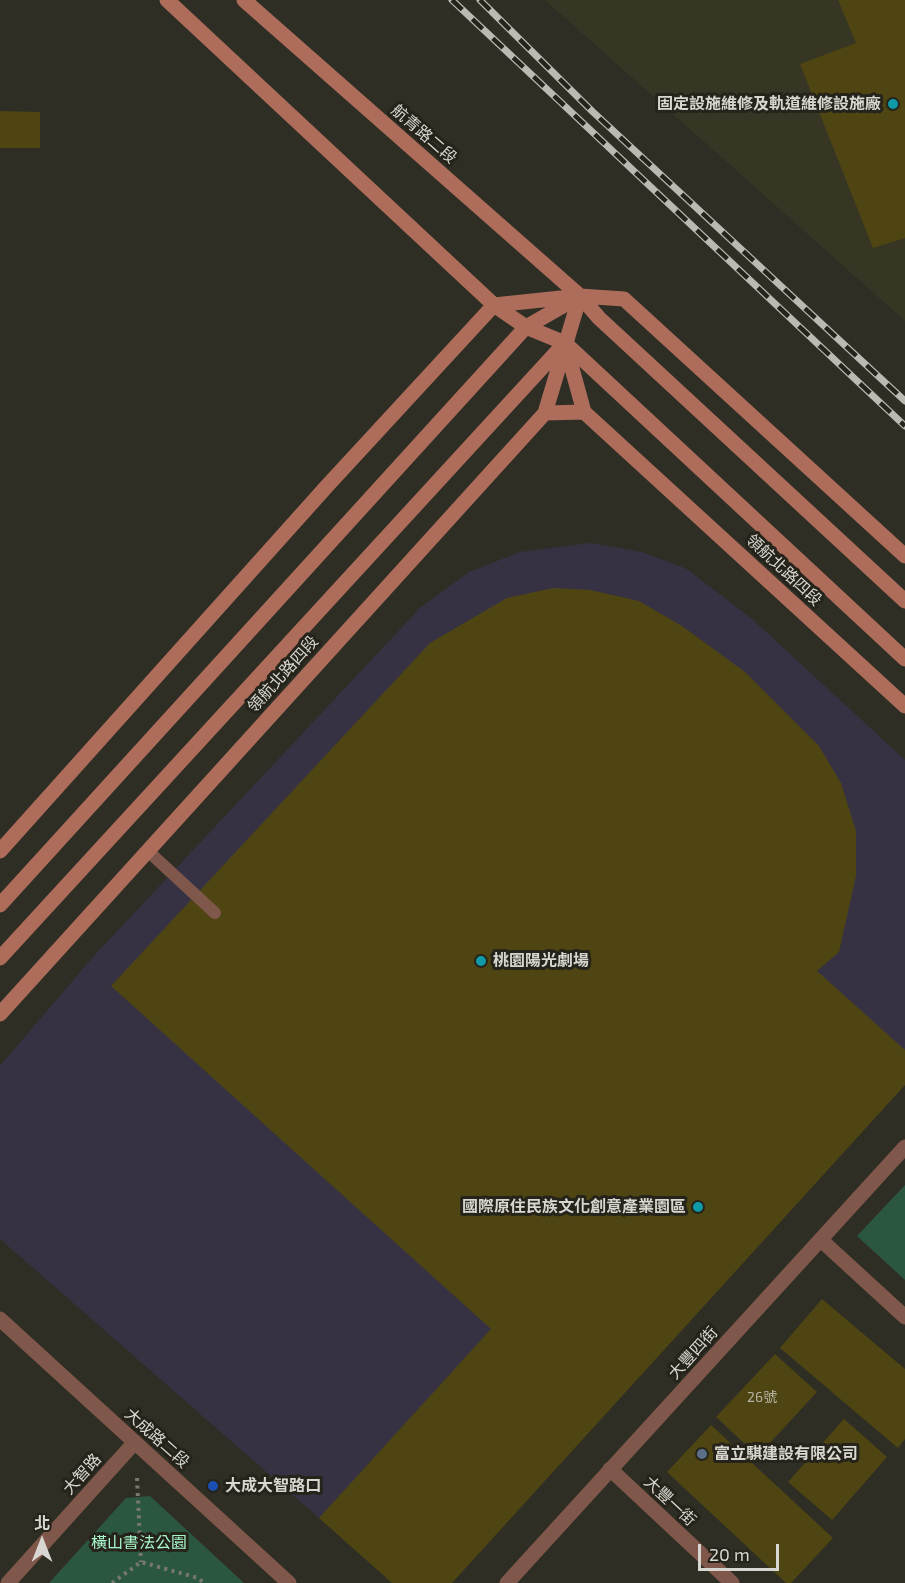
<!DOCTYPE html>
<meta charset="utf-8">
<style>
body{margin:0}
#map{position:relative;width:905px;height:1583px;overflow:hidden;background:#2f2e24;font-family:"Exo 2","Noto Sans TC",sans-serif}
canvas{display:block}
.north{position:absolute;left:12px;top:1511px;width:60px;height:60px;-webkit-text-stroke:4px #26241a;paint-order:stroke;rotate:0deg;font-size:16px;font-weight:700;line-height:24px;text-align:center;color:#d7d6d0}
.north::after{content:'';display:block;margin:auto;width:21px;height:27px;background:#d7d6d0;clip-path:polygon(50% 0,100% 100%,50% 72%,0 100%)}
.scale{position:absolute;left:698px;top:1544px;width:81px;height:27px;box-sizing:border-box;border:3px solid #d7d6d0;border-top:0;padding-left:8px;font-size:18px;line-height:21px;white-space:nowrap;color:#d7d6d0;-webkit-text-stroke:4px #26241a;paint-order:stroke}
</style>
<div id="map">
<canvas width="905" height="1583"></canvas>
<div class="north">北</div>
<div class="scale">20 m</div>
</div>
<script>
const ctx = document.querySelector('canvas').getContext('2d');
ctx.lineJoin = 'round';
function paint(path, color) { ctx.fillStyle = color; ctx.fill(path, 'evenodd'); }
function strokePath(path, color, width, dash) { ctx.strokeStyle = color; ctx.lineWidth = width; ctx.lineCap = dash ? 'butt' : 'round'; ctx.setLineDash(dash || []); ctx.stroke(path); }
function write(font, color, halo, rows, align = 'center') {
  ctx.font = font + ' "Exo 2","Noto Sans TC",sans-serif'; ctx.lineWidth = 6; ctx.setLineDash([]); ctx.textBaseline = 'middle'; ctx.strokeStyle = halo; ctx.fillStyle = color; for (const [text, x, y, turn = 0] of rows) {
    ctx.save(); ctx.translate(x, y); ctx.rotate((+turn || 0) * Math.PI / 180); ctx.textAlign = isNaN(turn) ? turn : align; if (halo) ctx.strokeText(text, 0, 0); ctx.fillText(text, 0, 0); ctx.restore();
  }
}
const commercial = new Path2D(`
 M590,543l52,9 45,17 64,49 154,142v325l-586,433 -319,-279v-173l92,-108 328,-350 49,-36 51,-20z`);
const built = new Path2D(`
 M545,0h360v321z`);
const green = new Path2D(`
 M905,1185v95l-48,-44z
 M150,1496l94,87h-195l77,-85z`);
const building = new Path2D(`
 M838,0h67v238l-32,10 -73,-184 56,-21z
 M0,111l40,1v36h-40z
 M553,588l37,2 49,11 43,25 63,46 74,74 22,37 15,48v45l-17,76 -22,19 88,79v35l-453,498h-60l-73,-65 172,-189 -380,-343 319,-343 77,-45z
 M822,1299l83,70v70l-7,9 -118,-100z
 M775,1354l42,38 -59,64 -42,-39z
 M844,1419l43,38 -55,63 -44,-38z
 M711,1425l122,113 -42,45h-5l-119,-111z`);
const path = new Path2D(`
 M137,1478l4,84
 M112,1583l29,-21 57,16 6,5`);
const lane = new Path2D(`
 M148,851l67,62`);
const street = new Path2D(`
 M821,1240l84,77
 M0,1319l289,264
 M610,1469l122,114
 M8,1583l127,-141
 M507,1583l398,-436`);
const secondary = new Path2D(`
 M167,0l327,305 32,22 39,16 340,316
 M244,0l336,296 19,22 306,283
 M565,343l19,69 321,294
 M545,413l39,-1
 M0,851l327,-365 167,-181 86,-9 44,3 281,257
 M0,905l526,-578 49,-28
 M0,958l563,-613
 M0,1014l545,-601 35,-117`);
const rail = new Path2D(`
 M452,0l453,426
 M480,0l113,112 312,289`);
const markers = [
 [893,104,6,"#0f9aa8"],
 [481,961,6,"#0f9aa8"],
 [698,1207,6,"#0f9aa8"],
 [702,1454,6,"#5c6f8a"],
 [213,1486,6,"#1a4fb4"]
];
const numberNames = [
 ["26號",762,1397]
];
const poiNames = [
 ["固定設施維修及軌道維修設施廠",881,104,"right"],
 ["桃園陽光劇場",493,961],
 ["國際原住民族文化創意產業園區",686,1207,"right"],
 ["富立騏建設有限公司",714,1454],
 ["大成大智路口",225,1486]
];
const streetNames = [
 ["航青路二段",424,134,41],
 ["領航北路四段",784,570,43],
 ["領航北路四段",283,674,-48],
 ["大豐四街",693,1353,-48],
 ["大成路二段",157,1438,42],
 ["大智路",82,1474,-48],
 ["大豐一街",670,1501,43]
];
const parkNames = [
 ["橫山書法公園",139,1543]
];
paint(commercial, '#363243');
paint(built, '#373524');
paint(green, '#2b5741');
paint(building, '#4e4513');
strokePath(path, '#79786f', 4, [3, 4.5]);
strokePath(lane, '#80574b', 12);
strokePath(street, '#80574b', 15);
strokePath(secondary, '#ae6d5b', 15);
strokePath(rail, '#bab9b2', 7);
strokePath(rail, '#26241a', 4.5, [14]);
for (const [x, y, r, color] of markers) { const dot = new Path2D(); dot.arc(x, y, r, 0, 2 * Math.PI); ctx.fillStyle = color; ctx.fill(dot); strokePath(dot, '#26241a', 2); }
write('14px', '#b5b2a1', null, numberNames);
write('bold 16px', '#d7d6d0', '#26241a', poiNames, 'left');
write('16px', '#d7d6d0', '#26241a', streetNames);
write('16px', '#a7f7cb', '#26241a', parkNames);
</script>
